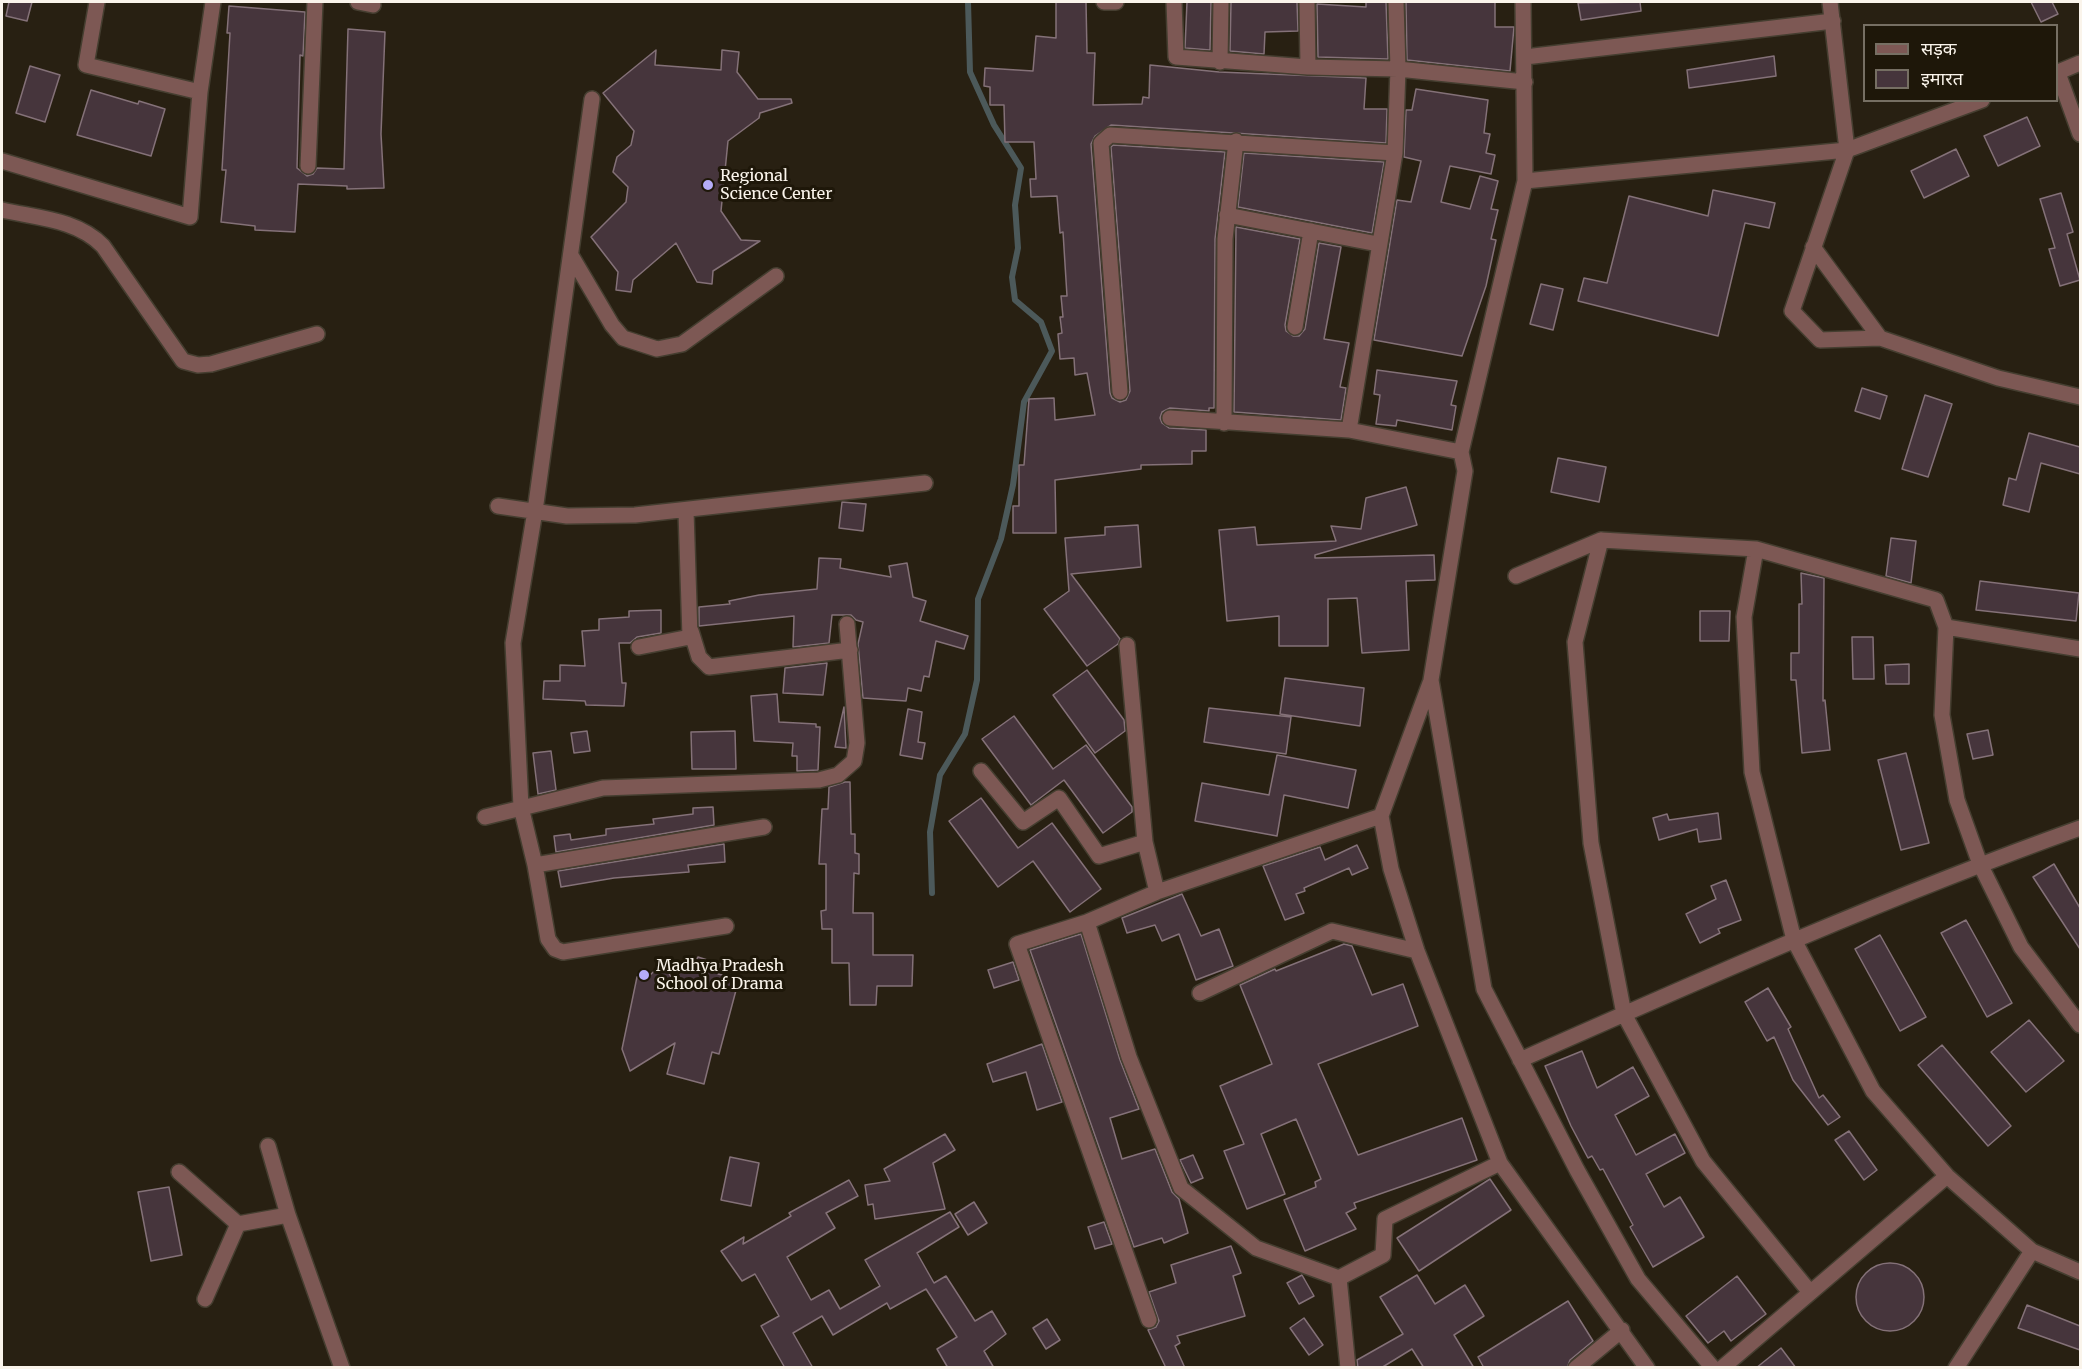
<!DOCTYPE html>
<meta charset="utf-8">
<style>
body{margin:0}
#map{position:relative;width:2082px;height:1369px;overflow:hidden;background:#282012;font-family:Merriweather,"Noto Sans Devanagari",serif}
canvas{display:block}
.frame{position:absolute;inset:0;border:3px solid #faf4eb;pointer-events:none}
.legend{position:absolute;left:1863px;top:24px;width:195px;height:78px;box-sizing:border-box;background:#1e1709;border:2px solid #766f63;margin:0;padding:8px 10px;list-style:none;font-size:18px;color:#faf4eb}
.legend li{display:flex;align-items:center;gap:12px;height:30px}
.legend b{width:30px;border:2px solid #766f63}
</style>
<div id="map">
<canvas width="2082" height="1369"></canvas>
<div class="frame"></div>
<ul class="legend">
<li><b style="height:8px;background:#7d5854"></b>सड़क</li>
<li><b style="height:16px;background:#46353c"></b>इमारत</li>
</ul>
</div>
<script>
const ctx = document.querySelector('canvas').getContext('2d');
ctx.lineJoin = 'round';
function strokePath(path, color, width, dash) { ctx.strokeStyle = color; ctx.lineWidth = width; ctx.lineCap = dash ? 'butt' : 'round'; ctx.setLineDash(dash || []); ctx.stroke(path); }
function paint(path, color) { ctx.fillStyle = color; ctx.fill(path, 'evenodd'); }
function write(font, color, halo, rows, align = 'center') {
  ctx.font = font + ' Merriweather,serif'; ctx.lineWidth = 6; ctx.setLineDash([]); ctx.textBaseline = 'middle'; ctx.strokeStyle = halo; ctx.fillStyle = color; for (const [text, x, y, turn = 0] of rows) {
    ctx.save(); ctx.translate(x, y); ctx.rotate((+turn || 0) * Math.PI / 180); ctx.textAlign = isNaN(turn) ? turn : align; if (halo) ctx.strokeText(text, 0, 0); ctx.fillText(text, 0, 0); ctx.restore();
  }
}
const stream = new Path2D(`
 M932,893l-2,-61 10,-57 25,-41 12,-54 1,-81 23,-60 12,-54 11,-83 28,-51 -11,-29 -26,-22 -3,-23 6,-29 -3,-43 6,-37 -27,-43 -24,-53 -2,-70`);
const building = new Path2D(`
 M9,2h23l-5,19 -21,-5z
 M1056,2h30l1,51h8l-2,52 49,-1 1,-7 6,1 1,-33 69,7 147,6 -2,31h23l-1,34 -275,-18 -16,11 -4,8 19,249 2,5 8,4 6,-2 4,-9 -19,-244 2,-2 112,7 -10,87 -1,169h-5v3l-39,-3 -8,4 -2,6 2,5 7,5 37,2v21h-14v13l-51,1v4l-86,11 1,53h-43v-27h6v-41h5l5,-66 25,-1 1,22 40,-5 -8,-42 -12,2 -1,-17 -14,1 -2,-25 4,-1 -2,-16h3l-2,-21h6l-4,-64 -3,1 -3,-37 -26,1 -1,-18h6l-2,-37h-29l-1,-37h-14v-18l-6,-1 1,-18 48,3 3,-35 20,2z
 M1187,2h24l-1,48 -25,-2z
 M1231,2h66l1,29 -33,1 -1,22 -34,-3z
 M1366,2h20l2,57 -70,-2 -1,-53 49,3z
 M1406,2h89v25h19l-4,44 -103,-11z
 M1640,2l1,9 -60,9 -3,-17z
 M2031,2h21l6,12 -17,8z
 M229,6l76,6 -2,44 -3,-1 -3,113 10,8 6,-2 4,-6 27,1 4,-140 37,3 -4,102 3,54 -37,1v-3l-49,-2 -3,48 -40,-2v-4l-34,-4 5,-52h-4l8,-137h-3z
 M656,50l-1,15 66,5 1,-20 17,2 -2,20 21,27h33l1,4 -32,10 -1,5 -31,23 -7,70 20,29 19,1 -47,30 -1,13 -15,-2 -21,-39 -43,37 -2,12 -15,-2 2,-18 -27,-35 35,-35 2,-15 -15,-15 4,-15 14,-12 3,-14 -31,-38z
 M1774,56l2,20 -87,12 -2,-18z
 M30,66l30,9 -15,47 -29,-9z
 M1416,89l72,11 -4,33 6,1 -4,19 9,2 -4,19 -41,-8 -9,36 29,7 10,-33 18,5 -7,28 7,1 -7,29 5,1 -10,46 -24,70 -88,-16 23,-140 14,2 10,-41 -17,-4 2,-47h6z
 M91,90l47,14 1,-3 26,8 -14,47 -74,-21z
 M2027,117l13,29 -42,20 -14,-30z
 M1956,149l13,27 -45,22 -13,-27z
 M1244,153l140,9 -12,71 -134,-26z
 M1713,190l62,13 -6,25 -24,-5 -27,113 -140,-35 6,-23 23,5 22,-87 79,20z
 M2061,193l12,39 -6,2 13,46 -20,6 -11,-37 6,-1 -15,-49z
 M1236,227l64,12 -15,86 1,6 7,5h6l6,-7 14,-86 22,4 -17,92 25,4 -9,44 6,1 -5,32 -107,-8z
 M1541,284l22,5 -10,41 -23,-6z
 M1377,370l80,11 -6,24 5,1 -4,24 -55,-10 -1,6 -20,-2 4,-29 -6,-1z
 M1862,388l25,8 -7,23 -25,-8z
 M1925,395l27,9 -24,73 -26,-8z
 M2029,433l51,14v27l-39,-11 -12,49 -26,-7 6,-27 7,2z
 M1558,458l48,9 -7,35 -48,-10z
 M1406,487l11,38 -102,30v3l119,-3 1,25 -29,1 3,69 -47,3 -5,-55 -29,1v47h-49v-30l-52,5 -8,-91 36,-3 2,18 79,-4 -5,-15 30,3 5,-31z
 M842,502l24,2 -3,27 -24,-3z
 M1138,525l3,42 -70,7 49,65 -2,5 -31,22 -43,-57 25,-18 -4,-53 40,-3v-8z
 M1891,538l25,3 -5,42 -25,-7z
 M819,558l22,1 -1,9 51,9 -2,-11 18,-3 6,34 13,4 -6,20 48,15 -4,13 -28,-8 -7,36 -5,-1 -3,15 -13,-3 -2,13 -43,-3 -5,-54 5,-22 -7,-2 -5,-5h-19l-3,28 -36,4 1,-31 -95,10v-19l31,-3 -1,-3 30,-6 58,-6z
 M1801,573l23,5 -1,123 2,-1 5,50 -28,3 -6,-73h-5v-27h8v-49h3z
 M1980,581l99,12 -3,28 -100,-11z
 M661,610v23l-24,4 -7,6h-11l3,40h4l-2,23 -38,-1 -1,-4 -42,-2 1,-18h16v-16l25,1 -3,-35 17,-1v-11l30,-2v-6z
 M1700,611h30l-1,30h-29z
 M1852,637h21l1,42h-21z
 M827,663l-4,32 -40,-2 2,-25z
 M1909,664v20h-23l-1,-19z
 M1087,670l37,50 1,11 -30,22 -42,-58z
 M1285,678l79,10 -4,38 -80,-12z
 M777,694l2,28 37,2v3h4l-2,43 -21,1v-15h-5l1,-13 -39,-2 -3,-45z
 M844,707l2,41 -11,-1z
 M1209,708l82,9 -5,37 -82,-12z
 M908,709l14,3 -4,30 7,1 -3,16 -22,-4z
 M1014,716l39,53 33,-24 46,62v5l-29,21 -39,-53 -33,25 -49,-66z
 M1988,730l5,25 -20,4 -6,-25z
 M587,731l3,20 -16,2 -3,-20z
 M735,731l1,38h-44l-1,-37z
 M551,751l5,39 -18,4 -5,-41z
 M1906,753l23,90 -28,7 -23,-90z
 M1277,755l79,15 -8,38 -64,-13 -7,41 -82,-15 7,-38 67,12z
 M845,782h5l1,52h4v19l4,1v20l-5,-1 -1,40h20v42h40l-1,31h-35l-1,19h-26l-1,-42h-17v-34h-10l-1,-18 5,-1v-46h-7l3,-55h6l1,-22z
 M981,798l37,50 34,-25 49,66 -31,23 -37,-51 -35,26 -49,-66z
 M713,807l1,18 -158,27 -2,-16 16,-2 1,6 35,-5v-6l48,-5 -1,-5 40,-5v-6z
 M1718,813l3,26 -22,3 -2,-13 -38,11 -6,-22 14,-4 2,6z
 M724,844l1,18 -37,3 1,7 -75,6 -53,9 -3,-16z
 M1357,845l11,23 -16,7 -3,-7 -45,20 1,3 -9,3 8,19 -19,7 -22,-54 57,-19 5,13z
 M2054,864l26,44v41l-47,-72z
 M1726,880l15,40 -23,9 2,4 -20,10 -14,-29 30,-15 -5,-13z
 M1182,894l19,42 18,-7 14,37 -37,14 -17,-46 -17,7 -7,-16 -28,8 -5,-15z
 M1966,920l46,83 -25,14 -46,-84z
 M1081,934l39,126 19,49 -29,9 12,41 33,-10 17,43 7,7 9,34 -24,10 -2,-5 -28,9 -104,-297z
 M1880,935l46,82 -26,14 -45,-82z
 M1344,944l8,2 20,49 31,-11 15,42 -100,38 40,91 104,-37 15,42 -123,43 2,5 -10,5 10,16 -51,22 -21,-51 32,-13 -1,-5 6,-3 -25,-60 -35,15 24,60 -38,15 -23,-58 20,-7 -24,-58 52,-22 -32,-79 35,-16 1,2z
 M698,957l22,7 -2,10 21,5 -20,75 -7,-2 -8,32 -37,-10 8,-31 -45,28 -8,-22 15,-72 13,-2 13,-12 8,14 21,-10z
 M1013,962l6,18 -25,8 -6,-18z
 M1768,988l23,39 -3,2 31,69 4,-3 17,22 -12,8 -35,-45 -19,-43 -7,4 -22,-39z
 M2029,1020l35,41 -38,31 -35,-40z
 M1042,1044l20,58 -25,8 -11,-38 -33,10 -6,-18z
 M1942,1045l69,81 -23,20 -70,-81z
 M1582,1051l15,37 36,-21 16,29 -34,19 21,40 39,-21 10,19 -39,21 18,33 16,-10 24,40 -51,30 -23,-40 3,-2 -30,-56 -3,1 -8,-14 -4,2 -17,-32 -26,-60z
 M1849,1131l28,39 -13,10 -29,-40z
 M945,1134l10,16 -22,13 12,46 -70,10 -2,-15 -5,1 -3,-20 25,-4 -6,-12z
 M1193,1155l10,23 -12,5 -11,-23z
 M730,1157l29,6 -8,43 -30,-6z
 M1490,1179l21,31 -92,61 -22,-33z
 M849,1180l9,16 -32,17 9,15 -48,29 24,43 18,-10 11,19 40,-23 -15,-26 85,-48 9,15 -42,26 17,30 12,-7 29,45 17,-10 14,23 -22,17 10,17h-46l-11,-19 20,-12 -31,-48 -36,20 -3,-6 -54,32 -11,-19 -29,17 20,35h-28l-24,-42 18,-10 -24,-42 -13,7 -21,-30 23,-14 -1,7 48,-28 -2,-3z
 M169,1187l13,68 -31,6 -13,-69z
 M974,1202l13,21 -19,12 -13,-21z
 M1104,1222l8,22 -17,5 -7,-22z
 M1231,1246l10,27 -8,3 12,40 -68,20 3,7 -5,3 10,22h-19l-18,-38 8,-3 3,-6 -10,-29 27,-9 -5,-18z
 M1856 1297a34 34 0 1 1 68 0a34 34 0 1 1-68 0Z
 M1302,1275l12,21 -15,8 -12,-21z
 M1417,1275l18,29 30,-19 19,31 -30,19 20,33h-50l-12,-19 -31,19h-23l-1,-8 46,-26 -23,-37z
 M1737,1276l29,38 -35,27 -7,-10 -16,12 -22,-27z
 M1568,1301l25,40 -23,19 -3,8h-83l-6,-11z
 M2027,1305l53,21v24l-62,-22z
 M1304,1318l19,27 -14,10 -19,-27z
 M1047,1319l13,21 -14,9 -13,-21z
 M1781,1348l15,20h-40z`);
const minor = new Path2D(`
 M97,2l-11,63 114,27
 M358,2l15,3
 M1104,2h12
 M1174,2l2,55 132,10 90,2 127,13
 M1307,2l1,65
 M1523,2l2,179 -64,271 4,19 -34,209 53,309 93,181 61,109 75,89
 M1830,2l17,148 -55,161 28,29 60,-2 118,40 82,19
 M1525,57l308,-36
 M1220,62l1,-60
 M2056,73l24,-10
 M2058,73l22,61
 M592,99l-57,412 -22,132 8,164 14,58 13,74 7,10 8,3 163,-26
 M2,161l188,56 10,-125 13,-90
 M308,166l7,-164
 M1525,181l322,-31 135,-50
 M2,210c34,8 75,9 101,36l80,115 15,4 13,-1 106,-30
 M1227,215l151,29
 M1813,247l67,91
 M572,257l40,68 11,13 34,11 25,-5 94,-68
 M1295,327l16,-96
 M1120,392l-19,-249 9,-8 285,18
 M1170,418l179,12 112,22
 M1224,423l1,-184 11,-98
 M1349,430l46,-277 3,-84 -2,-67
 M498,506l69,10 68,-1 290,-32
 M1601,540l-26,102 16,201 33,171 79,147 106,130
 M1756,549l-12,68 8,155 42,168 79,151 74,85 85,75 48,21
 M1516,576l85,-36 155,9 180,51 10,27 -4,88 15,85 23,64 41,83 59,78
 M1946,627l134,22
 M691,631l8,26 10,10 141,-17
 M1127,645l18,197 12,50
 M639,647l51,-10 -4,-126
 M1430,683l-49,133 10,53 26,82 83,212 147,205
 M981,771l42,51 36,-24 40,58 46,-14
 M485,817l118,-29 216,-8 19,-5 16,-14 3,-18 -10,-119
 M535,865l229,-38
 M1087,922l42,135 52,131 75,60 83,30 44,-23 2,-36 115,-56
 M1200,993l132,-62 85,20
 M1520,1060c185,-82 370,-164 560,-232
 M268,1146l20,69 54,153
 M179,1172l59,52
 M1339,1278l9,90
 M205,1299l33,-75 50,-9
 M1149,1320l-132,-376 70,-22 70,-30 224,-76
 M1576,1368l46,-38
 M1722,1368l225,-192
 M1956,1368l76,-117`);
const markers = [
 [708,185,6,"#b5acf8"],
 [644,975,6,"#b5acf8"]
];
const poiNames = [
 ["Regional",720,176],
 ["Science Center",720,194],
 ["Madhya Pradesh",656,966],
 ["School of Drama",656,984]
];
strokePath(stream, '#4c595a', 6);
paint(building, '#46353c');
strokePath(building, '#847178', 1.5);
strokePath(minor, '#453e30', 18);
strokePath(minor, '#7d5854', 15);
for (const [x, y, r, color] of markers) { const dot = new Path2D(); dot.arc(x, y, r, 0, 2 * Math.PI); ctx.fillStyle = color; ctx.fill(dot); strokePath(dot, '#1e1709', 2); }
write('16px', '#faf4eb', '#1e1709', poiNames, 'left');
</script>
